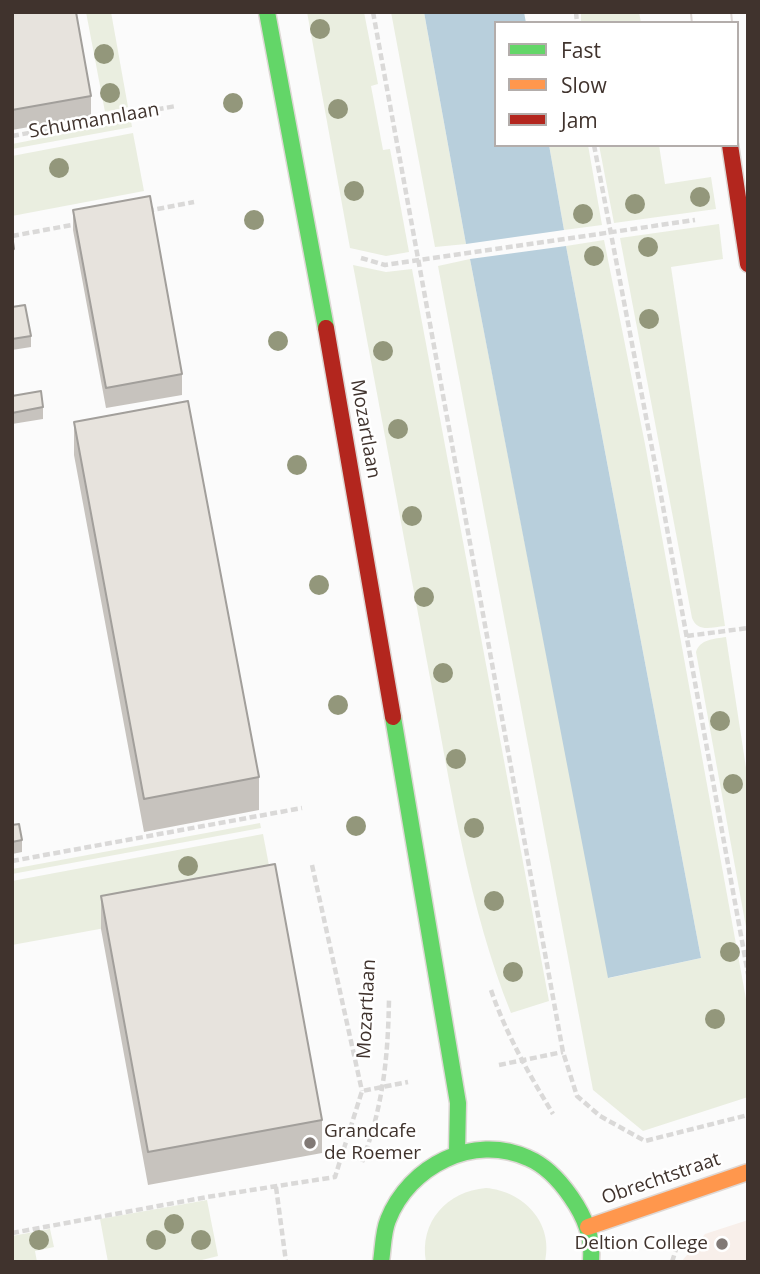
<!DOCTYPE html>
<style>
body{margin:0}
#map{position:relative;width:760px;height:1274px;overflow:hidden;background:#fbfbfb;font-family:"Open Sans",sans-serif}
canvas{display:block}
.frame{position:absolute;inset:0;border:14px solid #40332d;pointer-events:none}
.legend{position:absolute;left:494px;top:21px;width:245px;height:126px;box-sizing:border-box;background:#fff;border:2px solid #b3adab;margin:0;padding:9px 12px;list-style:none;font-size:21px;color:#40332d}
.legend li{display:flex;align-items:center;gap:14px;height:35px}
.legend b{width:35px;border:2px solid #b3adab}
</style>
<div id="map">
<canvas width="760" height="1274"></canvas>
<div class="frame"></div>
<ul class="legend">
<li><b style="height:9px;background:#63d668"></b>Fast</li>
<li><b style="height:9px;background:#ff974d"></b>Slow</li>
<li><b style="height:9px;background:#b3261e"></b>Jam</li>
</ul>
</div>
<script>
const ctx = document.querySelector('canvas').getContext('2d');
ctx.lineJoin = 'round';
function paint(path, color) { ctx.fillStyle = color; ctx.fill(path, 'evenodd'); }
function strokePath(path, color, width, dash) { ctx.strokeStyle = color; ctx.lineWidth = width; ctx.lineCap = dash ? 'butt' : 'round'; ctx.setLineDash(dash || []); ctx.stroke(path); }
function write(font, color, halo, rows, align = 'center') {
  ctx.font = font + ' "Open Sans",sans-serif'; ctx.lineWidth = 5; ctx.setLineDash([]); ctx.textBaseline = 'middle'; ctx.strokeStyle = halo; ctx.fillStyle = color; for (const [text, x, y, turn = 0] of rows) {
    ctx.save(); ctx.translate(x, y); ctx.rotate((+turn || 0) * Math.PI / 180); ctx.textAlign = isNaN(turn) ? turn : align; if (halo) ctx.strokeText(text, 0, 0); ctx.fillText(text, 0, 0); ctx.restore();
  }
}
const built = new Path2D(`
 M748,1220v42h-67l24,-28z`);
const green = new Path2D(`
 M86,12h25l17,95 -23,5z
 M307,12h57l14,72 -7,2 12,64 7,-1 19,103 -23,4 -36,-8z
 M391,12h33l42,232 -31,3z
 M581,12h58l2,11h-60z
 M131,121l1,6 -120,22v-5z
 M133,133l11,58 -132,25v-60z
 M549,145h39l14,80 -38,5z
 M599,145h60l6,39 46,-7 5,32 -102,14z
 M719,224l4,35 -52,8 54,359c-13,1 -27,7 -33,-8l-72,-380z
 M604,240l41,204 103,566v87l-105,34 -50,-41 -155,-824 32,-7 139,719 92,-20 -135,-712z
 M353,265l33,7 26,-3 137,732 -38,12c-42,-105 -59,-219 -80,-330 -26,-139 -52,-279 -78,-418z
 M726,637l22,144v157l-52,-286c4,-13 18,-13 30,-15z
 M260,823l1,5 -249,46v-5z
 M263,834l12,63 -263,48v-64z
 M486,1188c37,3 68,34 59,74h-119c-7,-40 21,-71 60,-74z
 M207,1200l11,56 -24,6h-86l-8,-43z
 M50,1229l4,18 -19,4 2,11h-25v-26z`);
const water = new Path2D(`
 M424,12h100l2,11h-30v122h53l15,85 -98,14z
 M566,246l135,712 -93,20 -138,-719z`);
const path = new Path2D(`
 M373,12l190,1040 14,44 23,20 45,25 103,-26
 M576,12l1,11
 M12,136l164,-30
 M594,145l66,345 88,484
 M147,211l47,-9
 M12,236l65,-12
 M361,258l24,7 310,-45
 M687,636l61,-8
 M12,861l290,-53
 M312,865l50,226
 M491,990c15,44 38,84 62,124
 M499,1065l64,-13
 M362,1162c21,-56 26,-103 27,-163
 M276,1187l10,75
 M12,1233l195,-36 128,-20 27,-86 46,-9
 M672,1262l5,-16`);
const street = new Path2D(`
 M711,12l1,11`);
const fast = new Path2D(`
 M267,12l59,316
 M393,717l65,386 -1,49
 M381,1262c2,-13 2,-30 7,-42 21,-54 85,-87 140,-62 19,8 32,23 43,39 14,20 22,40 20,65`);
const slow = new Path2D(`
 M588,1227l160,-55`);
const jam = new Path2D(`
 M730,145l18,119
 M326,328l67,389`);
const trees = [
 [320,29],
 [104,54],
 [110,93],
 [233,103],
 [338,109],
 [59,168],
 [354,191],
 [700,197],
 [635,204],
 [583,214],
 [254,220],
 [648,247],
 [594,256],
 [649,319],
 [278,341],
 [383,351],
 [398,429],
 [297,465],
 [412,516],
 [319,585],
 [424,597],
 [443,673],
 [338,705],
 [720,721],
 [456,759],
 [733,784],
 [356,826],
 [474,828],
 [188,866],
 [494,901],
 [730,952],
 [513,972],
 [715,1019],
 [174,1224],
 [39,1240],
 [156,1240],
 [201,1240]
];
const wall = new Path2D(`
 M12,12l79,84v20l-79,14z
 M73,210l109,164v21l-76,13 -33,-178z
 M12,235l2,14v11l-2,1z
 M12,307l19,29v11l-19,3z
 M12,396l31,11v12l-31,5z
 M74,422l185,355v33l-115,22 -70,-377z
 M12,825l10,15v12l-10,2z
 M101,896l221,224v33l-174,32 -47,-256z`);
const building = new Path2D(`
 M12,12h64l15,84 -79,14z
 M150,196l32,178 -76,14 -33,-178z
 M12,235l2,14 -2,1z
 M25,305l6,31 -19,3v-32z
 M41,391l2,16 -31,6v-17z
 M188,401l71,376 -115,22 -70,-377z
 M19,824l3,16 -10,2v-17z
 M275,864l47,256 -174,32 -47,-256z`);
const markers = [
 [310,1143,7,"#817975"],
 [722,1244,7,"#817975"]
];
const streetNames = [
 ["Schumannlaan",94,121,-10],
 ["Mozartlaan",365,429,80],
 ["Mozartlaan",367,1009,-87],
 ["Obrechtstraat",661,1179,-19]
];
const poiNames = [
 ["Grandcafe",324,1132],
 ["de Roemer",324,1154],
 ["Deltion College",708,1244,"right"]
];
paint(built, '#f8efea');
paint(green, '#eaeee0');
paint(water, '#b8cfdc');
strokePath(street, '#ded8d5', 42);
strokePath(fast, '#ded8d5', 19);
strokePath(slow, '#ded8d5', 19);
strokePath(jam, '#ded8d5', 19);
strokePath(path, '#dad9d8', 4.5, [7, 3.5]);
strokePath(street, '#fefefe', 38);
strokePath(fast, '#63d668', 16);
strokePath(slow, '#ff974d', 16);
strokePath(jam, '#b3261e', 16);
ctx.fillStyle = '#93977b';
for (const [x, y] of trees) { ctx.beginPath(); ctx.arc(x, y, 10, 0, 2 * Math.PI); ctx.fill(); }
paint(wall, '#c7c3be');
paint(building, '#e7e3dd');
strokePath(building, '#a29f9b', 2);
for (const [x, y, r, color] of markers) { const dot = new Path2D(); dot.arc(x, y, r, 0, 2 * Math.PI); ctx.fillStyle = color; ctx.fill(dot); strokePath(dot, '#fff', 2.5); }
write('19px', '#40332d', '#fff', streetNames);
write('19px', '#40332d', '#fff', poiNames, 'left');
</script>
